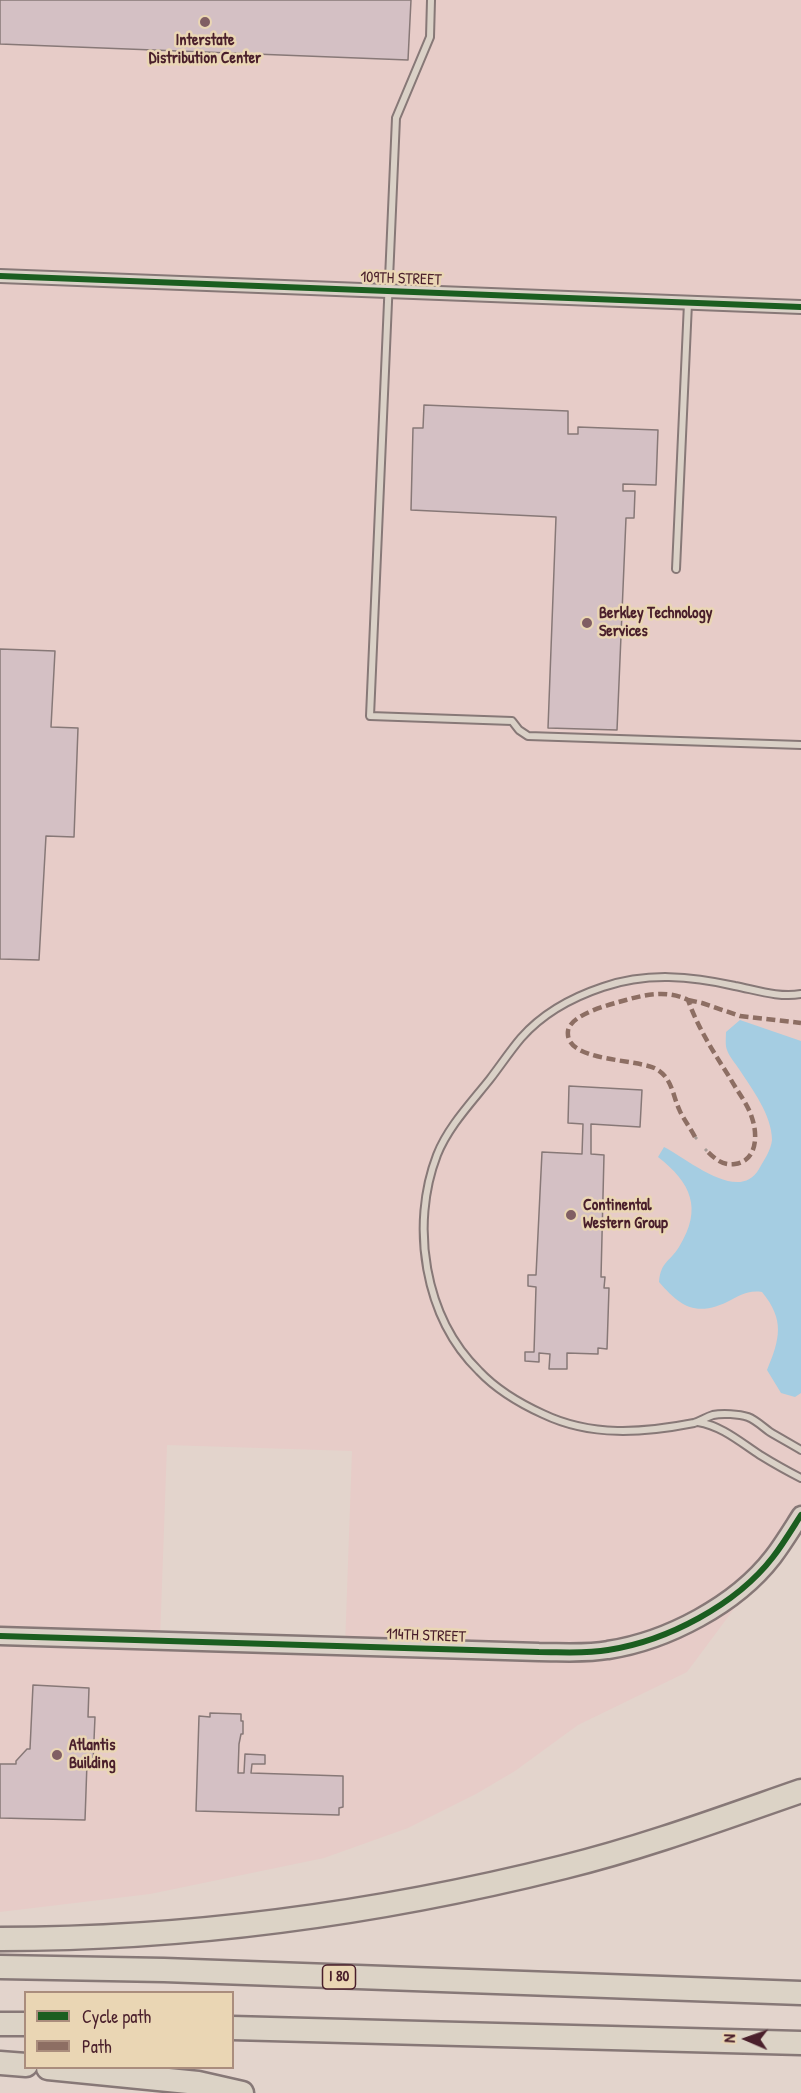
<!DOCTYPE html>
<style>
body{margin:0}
#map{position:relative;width:801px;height:2093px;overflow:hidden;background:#e3d4cc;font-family:"Patrick Hand",sans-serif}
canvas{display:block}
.legend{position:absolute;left:24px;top:1991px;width:210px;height:78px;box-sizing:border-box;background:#ead6b4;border:2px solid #aa8d7d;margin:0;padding:8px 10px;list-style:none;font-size:18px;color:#4a1f2b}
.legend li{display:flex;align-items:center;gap:12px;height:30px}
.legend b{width:30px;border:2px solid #aa8d7d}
.north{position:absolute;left:717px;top:2009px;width:60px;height:60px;-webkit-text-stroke:4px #ead6b4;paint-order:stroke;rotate:272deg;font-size:16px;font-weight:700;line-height:24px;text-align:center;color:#4a1f2b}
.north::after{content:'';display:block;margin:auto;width:21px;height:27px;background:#4a1f2b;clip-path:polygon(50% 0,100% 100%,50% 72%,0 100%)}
</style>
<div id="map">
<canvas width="801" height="2093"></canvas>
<ul class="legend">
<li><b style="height:8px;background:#1b5e20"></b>Cycle path</li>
<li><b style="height:8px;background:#8d6e63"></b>Path</li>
</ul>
<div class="north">N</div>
</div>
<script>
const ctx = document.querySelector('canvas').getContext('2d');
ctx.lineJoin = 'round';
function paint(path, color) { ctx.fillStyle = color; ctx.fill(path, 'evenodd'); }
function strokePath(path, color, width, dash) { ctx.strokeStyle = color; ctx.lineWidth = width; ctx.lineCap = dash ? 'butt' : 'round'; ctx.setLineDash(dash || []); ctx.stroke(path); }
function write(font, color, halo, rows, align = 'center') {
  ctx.font = font + ' "Patrick Hand",sans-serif'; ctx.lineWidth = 5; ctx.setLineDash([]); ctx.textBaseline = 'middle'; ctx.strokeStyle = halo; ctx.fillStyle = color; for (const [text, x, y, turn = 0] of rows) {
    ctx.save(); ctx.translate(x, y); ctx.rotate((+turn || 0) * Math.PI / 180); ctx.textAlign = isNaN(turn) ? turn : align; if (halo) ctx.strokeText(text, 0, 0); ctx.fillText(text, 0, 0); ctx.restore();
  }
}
const built = new Path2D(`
 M0,0h801v1515l-29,43 -85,114 -109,53 -63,46 -39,23 -68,34 -84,30 -174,36 -150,18zM167,1445l185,6 -7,196 -185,-7z`);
const water = new Path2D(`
 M740,1020l61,21v352l-6,4 -14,-4 -14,-23c13,-31 18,-50 -5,-78 -16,-2 -22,4 -35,10 -32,15 -47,4 -68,-20 2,-21 10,-19 20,-35 24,-39 12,-64 -21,-90l6,-10c24,12 75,57 95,22 5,-9 12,-19 13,-29 0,-25 -20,-51 -33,-71 -4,-6 -10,-13 -12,-19 -2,-5 -1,-13 -1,-18z`);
const building = new Path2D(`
 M0,0h411l-3,60 -408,-16z
 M424,405l144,6v23h10v-7l80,3 -2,55 -33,-1v7h12l-1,27h-8l-9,212 -69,-2 8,-211 -145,-7 2,-82h10z
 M0,649l55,2 -4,76 27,1 -4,109 -28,-1 -7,124 -39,-1z
 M569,1086l73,4 -2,37 -49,-3v30l13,1 -3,122h4l-1,11h5l-2,61 -9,-1v6l-31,-1v16h-18l1,-15 -11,-1v9l-14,-1v-9h9l2,-65 -8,-1v-11h8l6,-123 40,2 1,-30 -15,-1z
 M33,1685l56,3 -1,29h7l-2,46h-6l-2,57 -85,-2v-54h16v-3l11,-12h3z
 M210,1713l31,1v7h2v13h-2l-2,10 -1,29h6l1,-19 20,1v9h-13l-1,9 92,3v31l-4,1v7l-143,-4 3,-95 11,1z`);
const path = new Path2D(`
 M695,1137l2,2
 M705,1149l2,2`);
const service = new Path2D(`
 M431,0l-1,37 -34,81 -26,598 142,5 7,9 9,6 273,9
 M676,569l12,-266
 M801,994c-22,4 -45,-4 -66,-8 -44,-10 -88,-14 -132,1 -30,10 -61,27 -82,51 -11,13 -21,28 -31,41 -19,24 -42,48 -53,76 -27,70 -13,162 42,216 17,18 42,33 64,43 48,23 100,19 151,9 7,-2 12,-6 19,-8 9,-2 26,-1 35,2 8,3 15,10 22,15 10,6 21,12 31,18
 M698,1422c24,4 42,20 62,33 13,8 27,16 41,23`);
const minor = new Path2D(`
 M0,276l801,31`);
const tertiary = new Path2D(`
 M0,1636l539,16c23,0 47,2 69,-2 59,-9 128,-45 165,-93 10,-13 19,-28 28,-42`);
const motorway = new Path2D(`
 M0,1939c190,0 380,-26 564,-72 81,-20 159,-49 237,-76
 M0,1967l164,3 637,23
 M0,2024h26
 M232,2028l569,15
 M0,2063l26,2
 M48,2068l150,15 44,10`);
const quiet = new Path2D(`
 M688,1000l14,3 38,13 61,7
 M695,1137c-5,-10 -12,-18 -16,-28 -6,-13 -7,-30 -21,-39 -17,-12 -94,-7 -90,-39 2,-17 44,-27 58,-31 21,-6 42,-10 62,0 10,28 26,53 42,78 7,13 18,26 22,40 6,17 5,43 -17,46 -12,2 -20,-5 -28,-13`);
const cycleway = new Path2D(`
 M0,276l801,31
 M0,1636l539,16c23,0 47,2 69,-2 59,-9 128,-45 165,-93 10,-13 19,-28 28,-42`);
const markers = [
 [205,22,6,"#805e63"],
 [587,623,6,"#805e63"],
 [571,1215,6,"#805e63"],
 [57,1755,6,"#805e63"]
];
const shields = [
 [339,1977,33]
];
const shieldNames = [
 ["I 80",339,1977]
];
const poiNames = [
 ["Interstate",205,41,"center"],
 ["Distribution Center",205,59,"center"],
 ["Berkley Technology",599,614],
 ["Services",599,632],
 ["Continental",583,1206],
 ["Western Group",583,1224],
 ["Atlantis",69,1746],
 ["Building",69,1764]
];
const streetNames = [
 ["109TH STREET",401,279,2],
 ["114TH STREET",426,1636,2]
];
paint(built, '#e7ccc8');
paint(water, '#a5cde2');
paint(building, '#d4c0c4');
strokePath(building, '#877877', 1.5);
strokePath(service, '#877877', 10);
strokePath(minor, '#877877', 16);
strokePath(tertiary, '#877877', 21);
strokePath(motorway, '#877877', 27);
strokePath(path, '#a69b96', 3, [4.5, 4.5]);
strokePath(service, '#dad1c7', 6);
strokePath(minor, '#dad1c7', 12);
strokePath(tertiary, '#dad1c7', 16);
strokePath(motorway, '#dcd3c6', 22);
strokePath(quiet, '#8d6e63', 4.5, [9, 4.5]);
strokePath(cycleway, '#1b5e20', 6);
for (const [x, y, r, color] of markers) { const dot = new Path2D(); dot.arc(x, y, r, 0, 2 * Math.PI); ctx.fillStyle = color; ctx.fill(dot); strokePath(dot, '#ead6b4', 2); }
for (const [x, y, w] of shields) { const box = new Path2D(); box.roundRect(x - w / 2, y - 12, w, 24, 4.5); ctx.fillStyle = '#ead6b4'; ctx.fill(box); strokePath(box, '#4a1f2b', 1.5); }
write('bold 15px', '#4a1f2b', null, shieldNames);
write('bold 16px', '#4a1f2b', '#ead6b4', poiNames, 'left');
write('16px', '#4a1f2b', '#ead6b4', streetNames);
</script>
